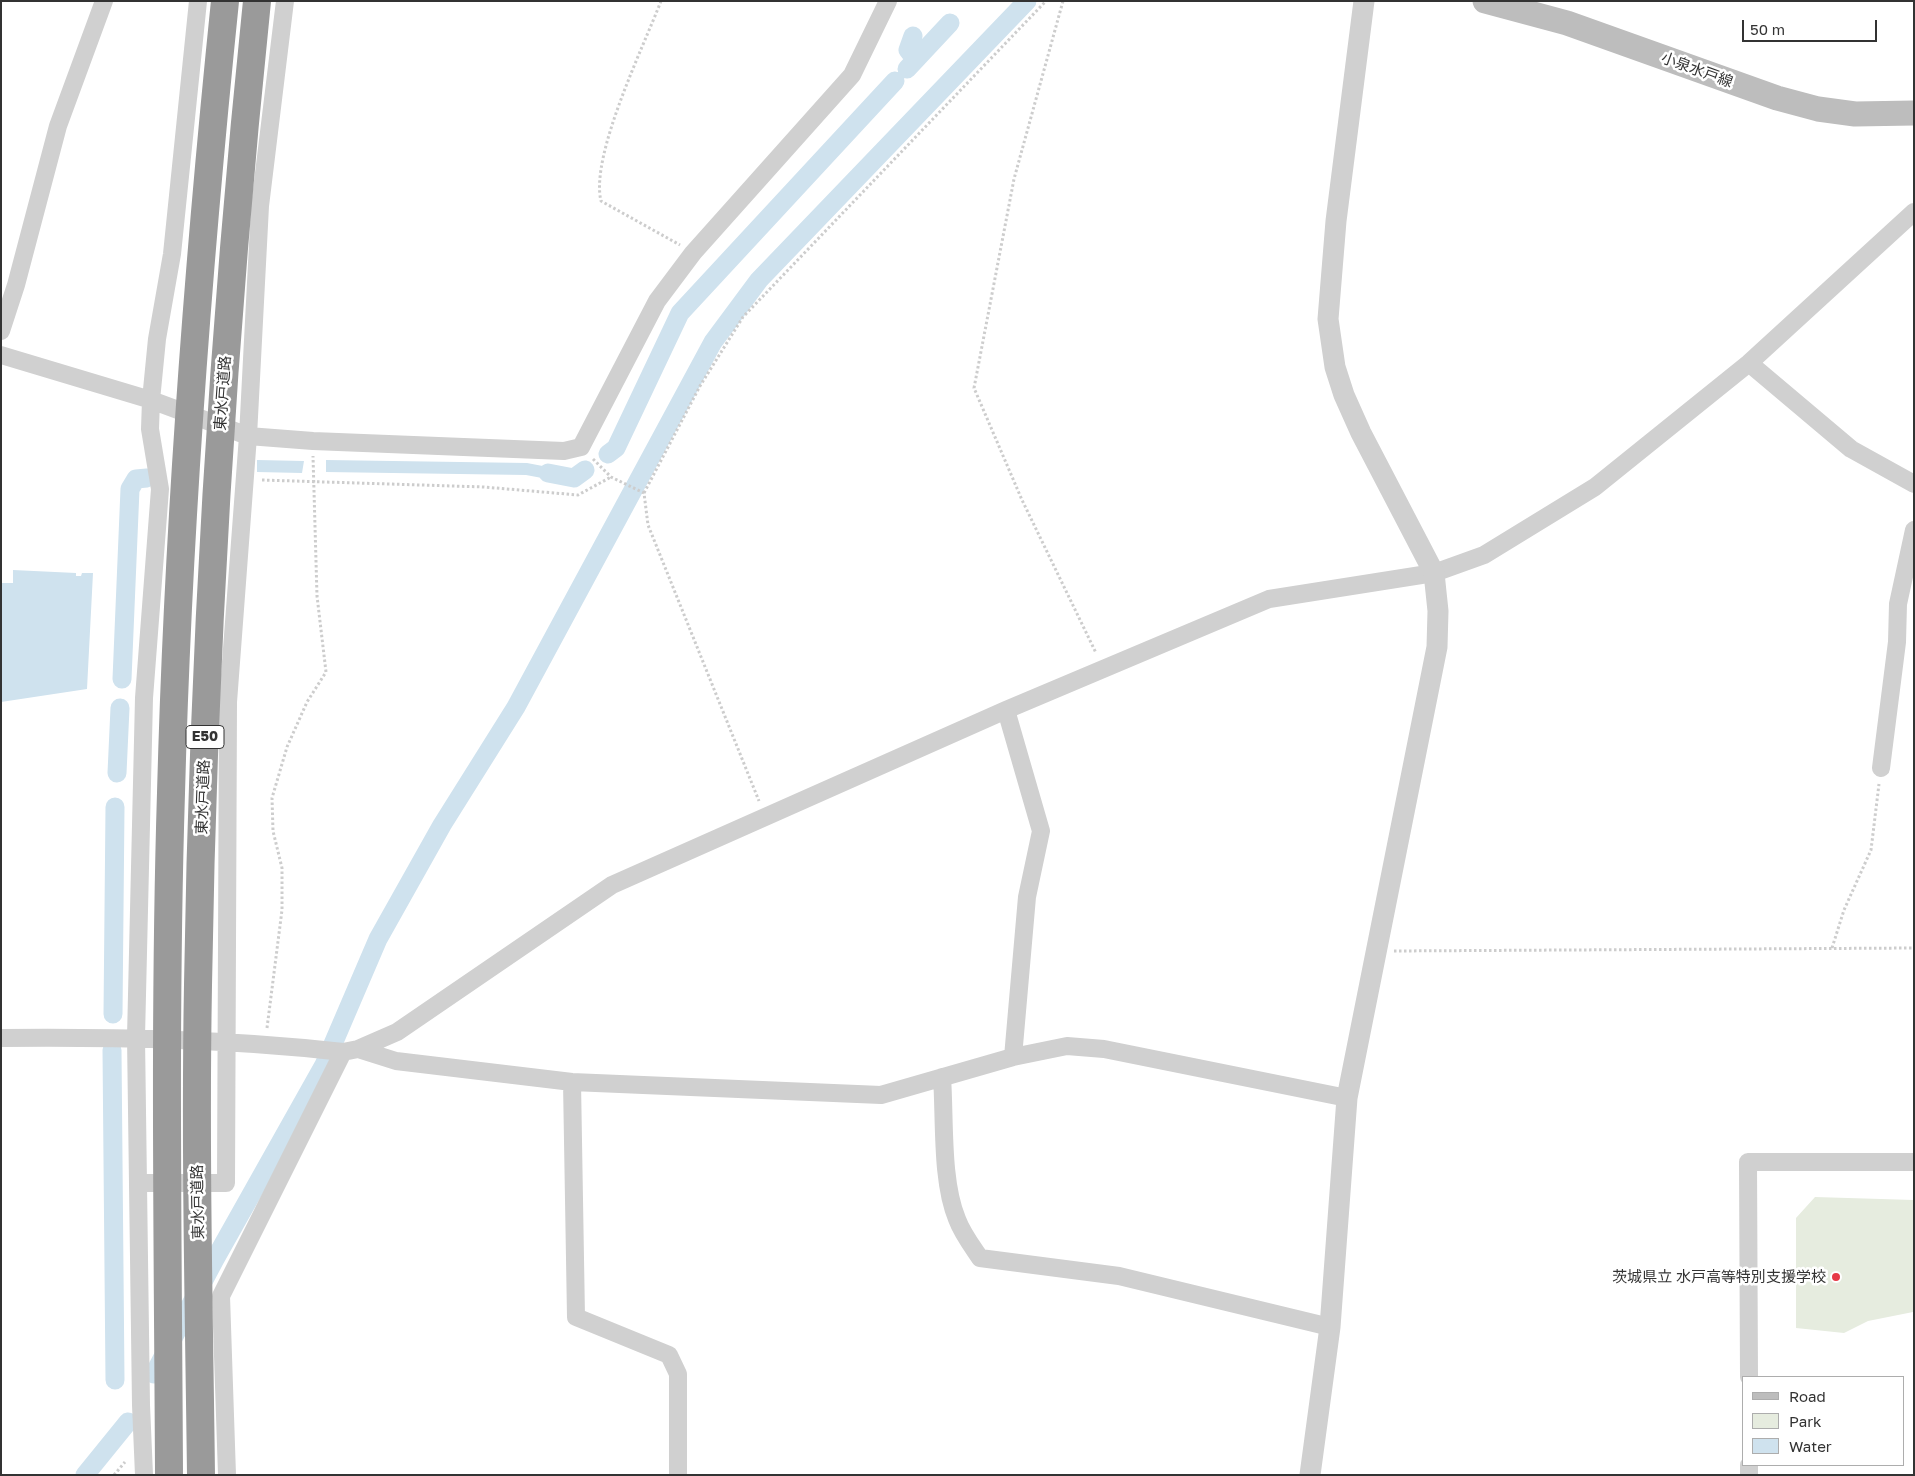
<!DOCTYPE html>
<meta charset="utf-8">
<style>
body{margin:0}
#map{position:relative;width:1915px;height:1476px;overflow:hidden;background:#fff;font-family:"Golos Text",sans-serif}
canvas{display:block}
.frame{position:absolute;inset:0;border:2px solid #333;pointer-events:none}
.legend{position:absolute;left:1742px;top:1376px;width:162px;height:90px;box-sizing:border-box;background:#fff;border:1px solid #adadad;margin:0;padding:6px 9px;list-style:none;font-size:15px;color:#333}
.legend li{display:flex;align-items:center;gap:10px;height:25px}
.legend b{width:25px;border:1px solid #adadad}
.scale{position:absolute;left:1742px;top:20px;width:135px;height:22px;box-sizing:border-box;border:2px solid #333;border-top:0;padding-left:6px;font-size:15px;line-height:18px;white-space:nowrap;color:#333;-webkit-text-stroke:4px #fff;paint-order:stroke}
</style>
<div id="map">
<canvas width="1915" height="1476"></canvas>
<div class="frame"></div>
<ul class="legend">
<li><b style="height:6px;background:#bdbdbd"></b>Road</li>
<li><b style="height:14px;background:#e6ecdf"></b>Park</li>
<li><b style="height:14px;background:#cfe2ee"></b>Water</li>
</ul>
<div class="scale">50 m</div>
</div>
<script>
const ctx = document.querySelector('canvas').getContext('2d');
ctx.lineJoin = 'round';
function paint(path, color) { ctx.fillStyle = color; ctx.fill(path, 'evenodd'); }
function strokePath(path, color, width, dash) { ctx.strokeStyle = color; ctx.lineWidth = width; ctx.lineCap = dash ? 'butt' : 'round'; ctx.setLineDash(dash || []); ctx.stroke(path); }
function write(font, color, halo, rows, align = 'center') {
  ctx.font = font + ' "Golos Text","Noto Sans JP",sans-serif'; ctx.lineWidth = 5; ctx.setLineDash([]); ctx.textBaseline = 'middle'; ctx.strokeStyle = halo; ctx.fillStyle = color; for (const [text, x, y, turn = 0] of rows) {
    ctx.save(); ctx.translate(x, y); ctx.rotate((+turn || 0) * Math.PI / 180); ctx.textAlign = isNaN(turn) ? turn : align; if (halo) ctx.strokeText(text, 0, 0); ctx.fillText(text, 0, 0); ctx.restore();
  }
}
const green = new Path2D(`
 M1815,1197l99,3 -1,112 -45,9 -24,12 -48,-5v-110z`);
const water = new Path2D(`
 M257,460l47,1 -2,12 -45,-1z
 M326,460l201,3 47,9v12l-48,-9 -200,-3z
 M13,570l63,3v3h5l1,-3h11l-6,116 -86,13v-119h12z`);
const canal = new Path2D(`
 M913,36l-5,14 7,9
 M907,69l43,-46
 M608,454l8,-6 64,-135 215,-232
 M548,473l26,5 11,-8
 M122,679l8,-190 6,-10 11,-1
 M117,773l3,-65
 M113,1014l2,-207
 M112,1050l3,330
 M154,1374l61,-115 109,-194 54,-126 64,-114 74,-118 197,-365 46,-62 268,-279
 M85,1475l43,-53`);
const path = new Path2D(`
 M661,1c-18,47 -71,155 -60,200l79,44
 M1063,1l-49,178 -40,209 48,112 74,153
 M593,459l18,18 33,16 4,32 111,276
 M262,480l222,7 94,8 33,-18
 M644,493l56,-107 43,-69 303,-316
 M1832,948l12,-38 27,-60 8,-66
 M1394,951l520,-3
 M267,1028l15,-118v-42l-9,-37 -1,-33 15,-51 20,-45 19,-30 -9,-76 -4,-140
 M114,1475l11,-13`);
const minor = new Path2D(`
 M1,331l15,-46 42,-159 46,-125
 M1,355l150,45 97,36 65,5 251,10 17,-4 76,-146 36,-48 159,-178 36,-74
 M1749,363l102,86 63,35
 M1006,710l35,121 -14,66 -14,160
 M1881,768l16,-126 1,-38 16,-74
 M1,1038c115,-1 228,1 342,14l15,-3 39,-17 215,-147 394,-175 263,-111 165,-26 50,-18 111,-68 154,-124 165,-151
 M358,1049l38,12 176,21 309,13 132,-38 54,-11 37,3 243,49
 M942,1077c3,42 -1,104 15,142 5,14 15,27 23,39l139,18 211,51
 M572,1082l4,235 93,38 9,19v101
 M138,1183h88l2,-481 20,-266 12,-230 25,-205
 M1749,1377l-1,-215h166
 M1749,1465v10
 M144,1475l-3,-70 -5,-368 8,-339 16,-209 -10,-60 1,-29 6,-61 15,-85 26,-253
 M227,1475l-6,-179 122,-244`);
const tertiary = new Path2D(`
 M1310,1475l20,-148 17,-229 90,-451 1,-36 -4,-38 -73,-140 -17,-38 -9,-28 -7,-48 8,-98 28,-220`);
const secondary = new Path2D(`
 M1485,1l82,22 210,75 41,11 37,5 59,-1`);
const motorway = new Path2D(`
 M169,1475c-1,-228 -5,-455 2,-682 7,-265 27,-529 54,-792
 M201,1475c-2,-163 -6,-327 -3,-490 5,-328 25,-657 59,-984`);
const markers = [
 [1836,1277,5,"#e63946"]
];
const shields = [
 [205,737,38]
];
const shieldNames = [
 ["E50",205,737]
];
const streetNames = [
 ["小泉水戸線",1697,70,20],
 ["東水戸道路",223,393,-86],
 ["東水戸道路",203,797,-88],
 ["東水戸道路",198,1202,-91]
];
const poiNames = [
 ["茨城県立 水戸高等特別支援学校",1826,1277]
];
paint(green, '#e6ecdf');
paint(water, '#cfe2ee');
strokePath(canal, '#cfe2ee', 19);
strokePath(path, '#cdcdcd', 3, [2.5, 2.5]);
strokePath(minor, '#d0d0d0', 18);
strokePath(tertiary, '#d0d0d0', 21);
strokePath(secondary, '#bdbdbd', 25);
strokePath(motorway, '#9a9a9a', 28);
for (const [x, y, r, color] of markers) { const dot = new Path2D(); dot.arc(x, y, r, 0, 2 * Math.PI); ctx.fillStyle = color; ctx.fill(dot); strokePath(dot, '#fff', 2); }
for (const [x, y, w] of shields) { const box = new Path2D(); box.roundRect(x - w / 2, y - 11.5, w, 23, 4); ctx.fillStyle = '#fff'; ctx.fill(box); strokePath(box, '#333', 1); }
write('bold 14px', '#333', null, shieldNames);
write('15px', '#333', '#fff', streetNames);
write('15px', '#333', '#fff', poiNames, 'right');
</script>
